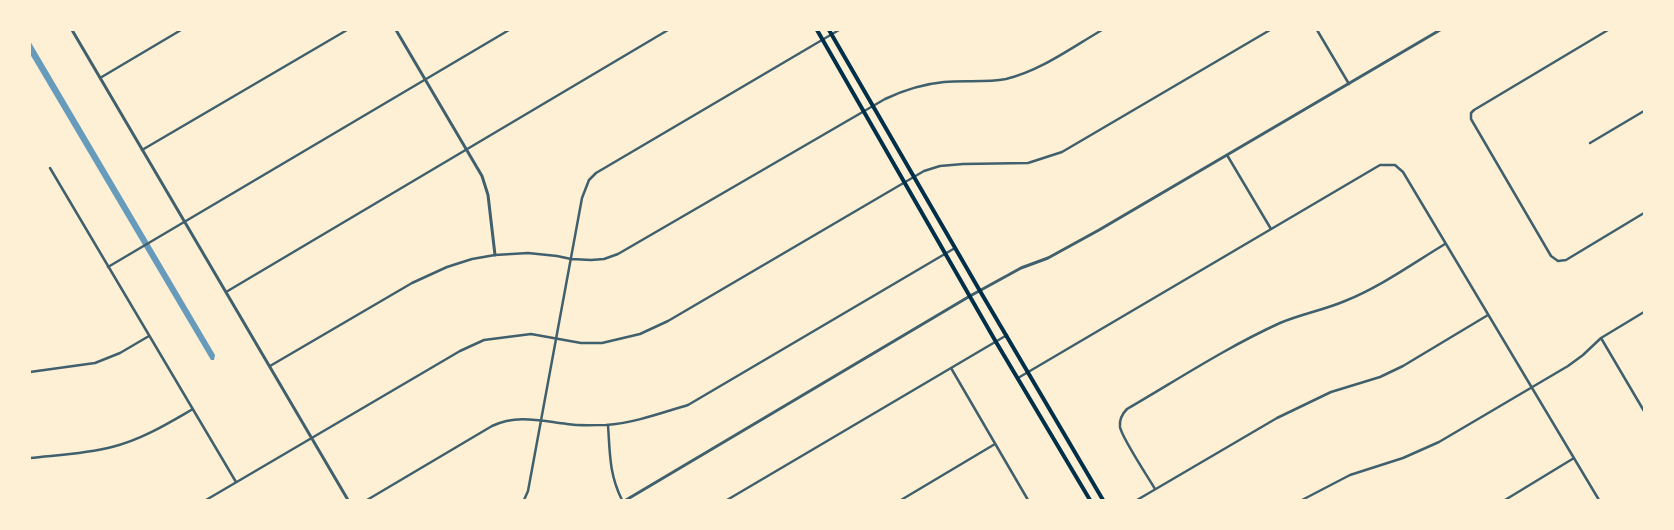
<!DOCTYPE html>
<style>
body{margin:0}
#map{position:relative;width:1674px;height:530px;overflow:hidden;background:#fdf0d5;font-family:"Titillium Web",sans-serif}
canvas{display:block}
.frame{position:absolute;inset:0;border:31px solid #fdf0d5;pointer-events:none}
</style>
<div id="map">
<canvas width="1674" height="530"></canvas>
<div class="frame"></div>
</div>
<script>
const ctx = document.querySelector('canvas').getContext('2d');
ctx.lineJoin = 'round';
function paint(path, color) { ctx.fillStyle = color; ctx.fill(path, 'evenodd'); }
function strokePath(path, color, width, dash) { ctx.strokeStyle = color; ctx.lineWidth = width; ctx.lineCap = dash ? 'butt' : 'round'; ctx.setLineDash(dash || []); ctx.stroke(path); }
const water = new Path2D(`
 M30,41l185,314 -1,5h-3l-181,-306z`);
const minor = new Path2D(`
 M1317,30l32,54
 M1608,30l-134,80 -3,3v6l80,137 7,5 8,-1 78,-47
 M100,78l81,-48
 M1590,143l54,-32
 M142,150l205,-120
 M1227,155l44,74
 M50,168l186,314
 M108,267l401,-237
 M226,292l442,-262
 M1601,338l43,73
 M270,366l142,-83 35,-16 25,-8 23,-4 33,-2 29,3 14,3 20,1 13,-1 14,-5 267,-155c19,-9 38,-15 59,-17 20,-2 41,1 62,-3 34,-8 65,-31 96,-49
 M951,368l77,132
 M30,372l65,-9 25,-10 29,-17
 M1018,378l362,-213h15l8,7 196,328
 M608,425c2,28 1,49 14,75
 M30,458c27,-3 55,-4 82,-11 29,-7 55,-23 81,-38
 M1155,489c-7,-12 -33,-51 -35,-62 -1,-8 2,-13 7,-18 50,-29 100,-62 153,-86 21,-9 44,-13 65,-22 35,-14 67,-37 100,-57
 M206,500l254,-149 24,-11 47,-6 50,9h21l38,-9 28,-13 256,-150 16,-5 23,-2 65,-1 34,-11 208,-122
 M367,500l125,-74c25,-12 49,-5 75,-2 13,2 26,1 39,1 28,-2 55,-12 82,-20l267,-157
 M524,500l4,-9 54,-293 7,-18 7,-7 243,-143
 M727,500l280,-165
 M901,500l94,-56
 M1137,500l140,-82 54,-26 49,-15 23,-11 85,-51
 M1302,500l48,-25 53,-17 36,-16 129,-76 15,-11 18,-17 43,-26
 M1505,500l69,-42`);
const tertiary = new Path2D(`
 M72,30l276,470
 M396,30l86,146 6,19 7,60
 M626,500l344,-204 51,-28 27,-10 51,-28 341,-200`);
const secondary = new Path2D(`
 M817,30l179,312 94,158
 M829,30l151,261 123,209`);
paint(water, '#669bbc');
strokePath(minor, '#3f606c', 2.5);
strokePath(tertiary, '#3f606c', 3);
strokePath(secondary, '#003049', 4);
</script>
